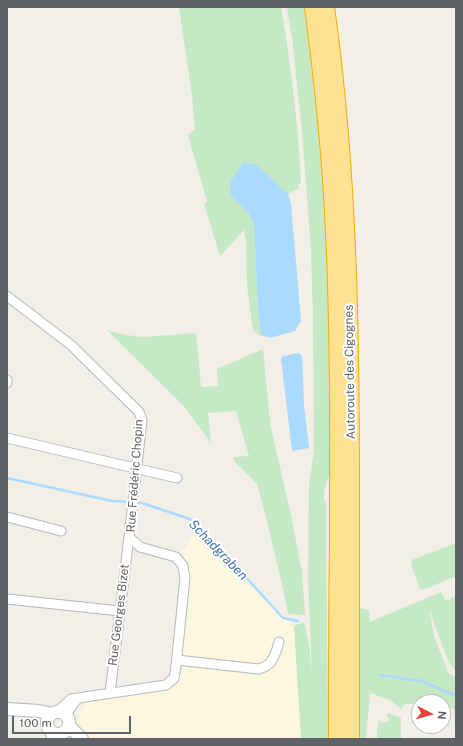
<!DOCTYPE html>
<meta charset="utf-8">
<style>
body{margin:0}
#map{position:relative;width:463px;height:746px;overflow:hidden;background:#f1efe8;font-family:"Public Sans",sans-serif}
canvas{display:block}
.frame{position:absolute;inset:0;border:8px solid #5f6368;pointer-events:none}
.north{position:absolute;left:411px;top:694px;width:40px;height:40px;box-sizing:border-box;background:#fff;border:1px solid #bfc1c3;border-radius:50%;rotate:96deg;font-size:11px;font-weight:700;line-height:16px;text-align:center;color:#5f6368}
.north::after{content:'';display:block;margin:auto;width:14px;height:18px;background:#ea4335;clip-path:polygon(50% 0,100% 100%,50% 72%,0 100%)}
.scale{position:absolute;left:12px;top:716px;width:119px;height:18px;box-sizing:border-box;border:2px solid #5f6368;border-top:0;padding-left:5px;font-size:12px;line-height:14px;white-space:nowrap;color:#5f6368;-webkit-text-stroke:3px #fff;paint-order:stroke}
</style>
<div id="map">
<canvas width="463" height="746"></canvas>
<div class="frame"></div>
<div class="north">N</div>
<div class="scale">100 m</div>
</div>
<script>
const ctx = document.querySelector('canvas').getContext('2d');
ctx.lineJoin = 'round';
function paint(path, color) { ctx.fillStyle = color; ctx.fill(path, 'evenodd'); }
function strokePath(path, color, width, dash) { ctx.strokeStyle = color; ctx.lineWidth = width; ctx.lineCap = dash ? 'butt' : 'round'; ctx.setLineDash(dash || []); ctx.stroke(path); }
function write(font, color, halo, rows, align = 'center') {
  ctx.font = font + ' "Public Sans",sans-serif'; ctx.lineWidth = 4; ctx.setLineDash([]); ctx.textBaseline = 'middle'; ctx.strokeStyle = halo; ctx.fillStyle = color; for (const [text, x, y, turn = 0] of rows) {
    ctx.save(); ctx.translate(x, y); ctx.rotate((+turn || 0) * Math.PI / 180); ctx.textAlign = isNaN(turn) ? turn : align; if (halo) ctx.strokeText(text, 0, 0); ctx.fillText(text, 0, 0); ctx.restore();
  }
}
const commercial = new Path2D(`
 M196,529l98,97 7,113h-210l-14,-18 9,-19 91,-16 11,-107 -5,-27z`);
const green = new Path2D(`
 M179,7h102c10,58 17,117 20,176l-3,2 1,3 -11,6 -31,-29 -26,31 18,18 5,11 4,85 3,24 9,4 -9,-2 -8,-6 -6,-44 -1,-43 -2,-13 -24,26 -16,-52 3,-3 -19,-66 7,-6 -3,-34z
 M287,7h17c9,70 17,141 21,211 4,86 5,172 4,258 -4,8 -5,15 -5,24l2,2c0,79 2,158 2,237h-27l-7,-113 10,-4 5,22 3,29 -4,-94 1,-93 5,-37 -1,-132 -2,-65 -8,-110 -10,-97z
 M107,330l18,5 19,2 52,-4 5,54 17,-1 -1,-17 46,-20 7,74 22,97 10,53 3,42 -17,-1 -6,-30 -18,-75 -7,-25 -23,-23 -1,-4 16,-1 -13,-45 -28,2 3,30 -27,-37z
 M456,543v33l-31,13h-5l-9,-24 1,-5z
 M441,592l5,9 10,-5v74l-2,-1 -5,-6 -17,-45 -1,-6 8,-6 -9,6 4,24 14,36 8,6v32l-13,-4v-4h-24v2h-14l-4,5 -11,-9 -20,-7 -4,46h-7v-131l10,2 1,12z
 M389,713l12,5v21h-24v-7l2,-12 4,3 7,-2 -4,-7z`);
const water = new Path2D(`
 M243,163l14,2 31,29 3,10 10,117 -6,10 -25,7 -9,-4 -3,-24 -4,-85 -5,-11 -18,-18 -1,-13z
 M298,353l2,1 2,2 2,49 5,43 -17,3 -11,-92 2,-3z`);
const stream = new Path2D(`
 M7,478l105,23 18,1
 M135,502l7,1 48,16 20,19 73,80 15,3
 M379,675l43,6 34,15`);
const street = new Path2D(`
 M7,296l64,49 68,67 3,8 -13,117 11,10 36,10 7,9 2,12 -9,88 -2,12 -8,7 -88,13
 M7,383v-3
 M7,438l170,40
 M7,517l54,14
 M7,599l113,12
 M177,660l81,9c15,-3 17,-14 21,-27
 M110,693l19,-156
 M58,712l3,-4 10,-9 7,-1 -5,6 -7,11
 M51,739l2,-7`);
const secondary = new Path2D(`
 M7,709l32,2 13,3
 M47 723a11 11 0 1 1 22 0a11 11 0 1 1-22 0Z
 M69,726l13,13`);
const highway = new Path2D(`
 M313,7c10,76 18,151 21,227 5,103 4,207 4,310 -1,65 -1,130 -1,195
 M326,7c23,163 25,325 25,489 0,81 0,162 0,243`);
const streetNames = [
 ["Autoroute des Cigognes",350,372,-91],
 ["Rue Frédéric Chopin",135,476,-86],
 ["Rue Georges Bizet",119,615,-83]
];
const waterNames = [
 ["Schadgraben",218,550,46]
];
paint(commercial, '#fef7e0');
paint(green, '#c5e8c5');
paint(water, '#aadaff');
strokePath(stream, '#aadaff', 2.5);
strokePath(street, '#b5b8bc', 11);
strokePath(secondary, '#b6babf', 14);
strokePath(highway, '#f9ab00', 18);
strokePath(street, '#fff', 9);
strokePath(secondary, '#fff', 12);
strokePath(highway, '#fde293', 16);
write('12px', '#5f6368', '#fff', streetNames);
write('italic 13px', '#4174aa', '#fff', waterNames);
</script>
